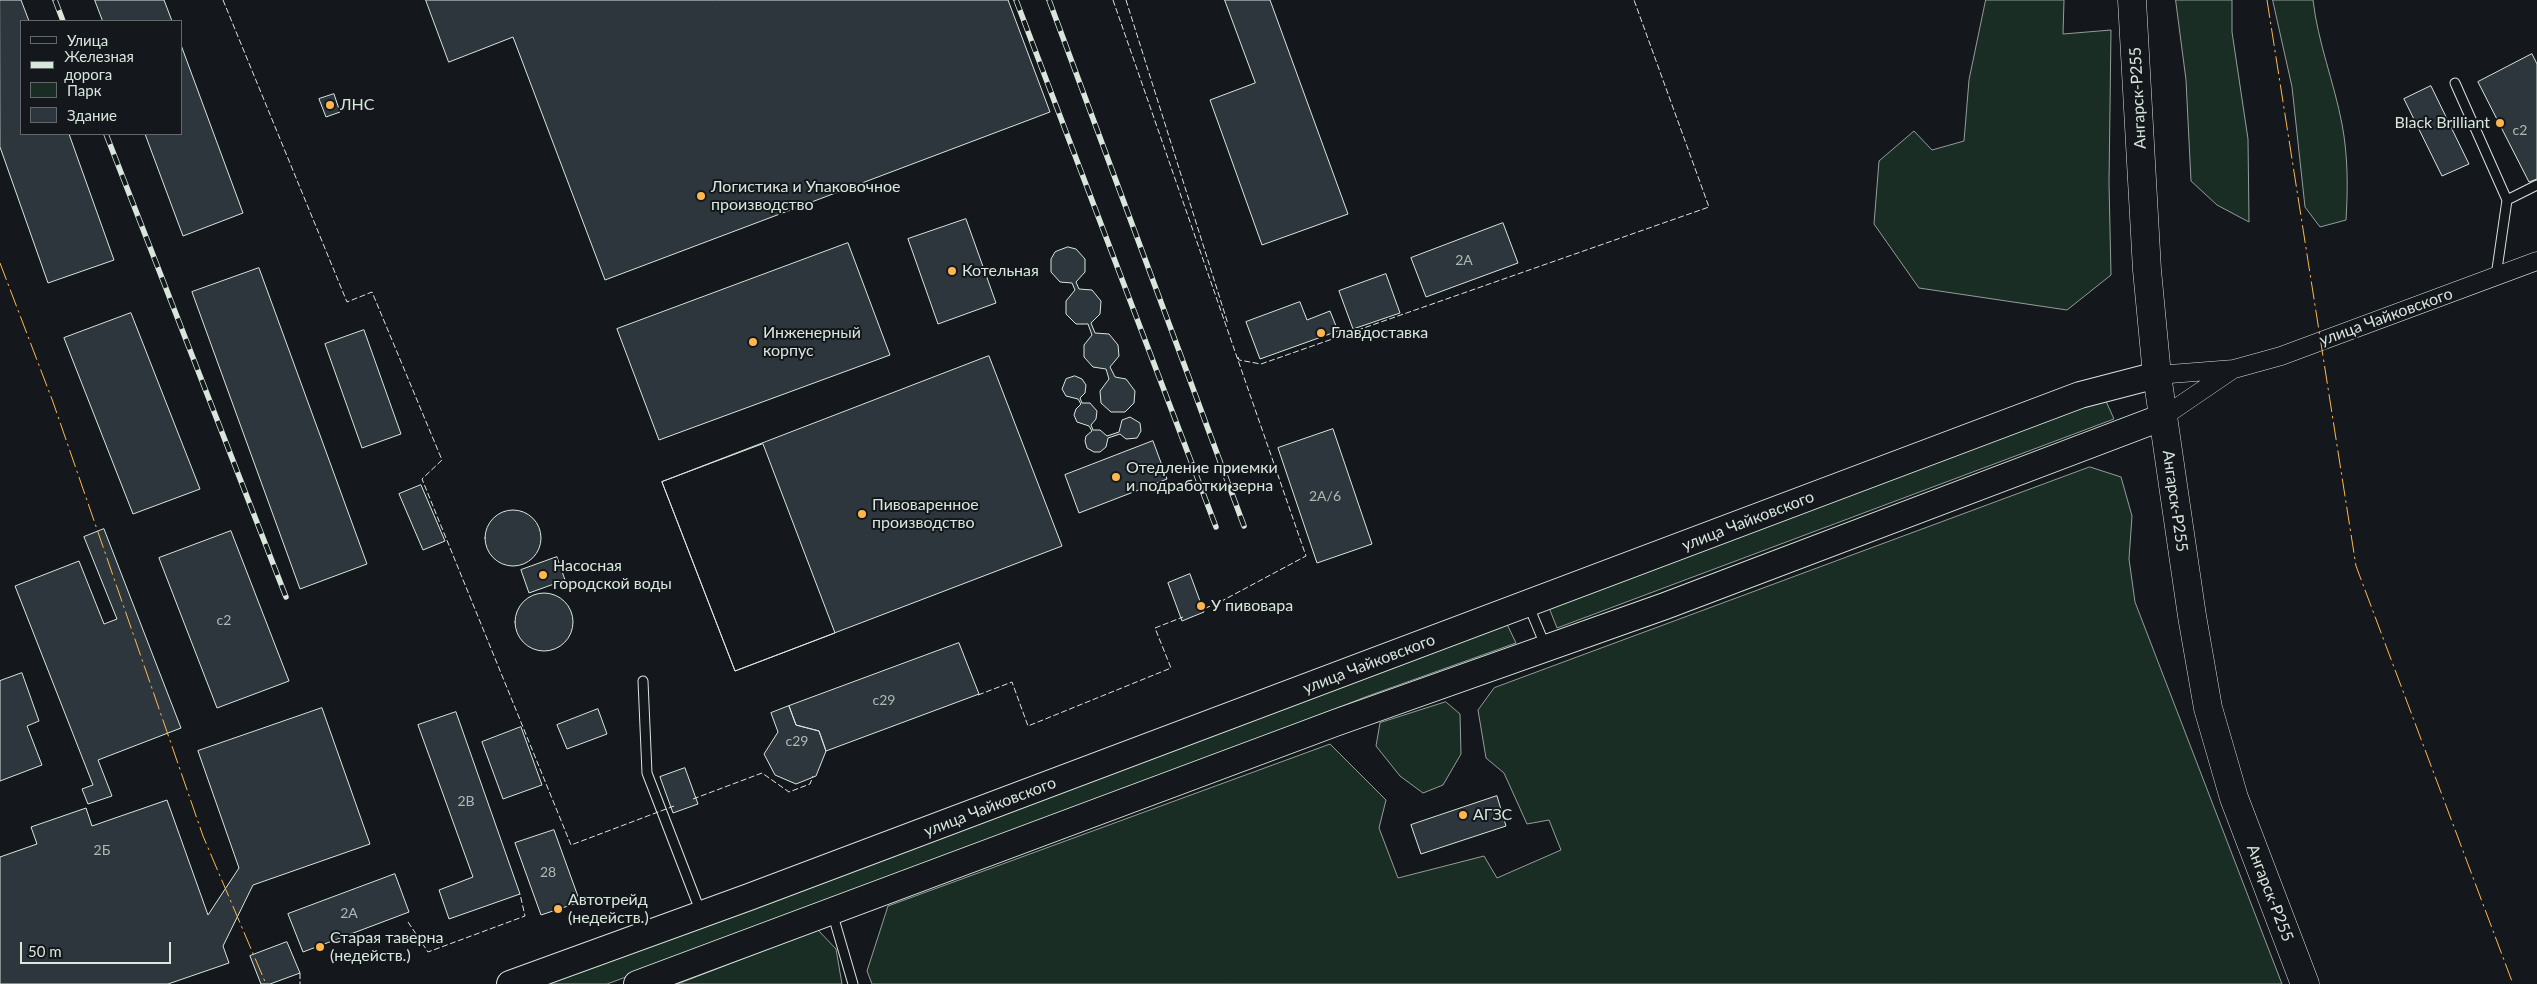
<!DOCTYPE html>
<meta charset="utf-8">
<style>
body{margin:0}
#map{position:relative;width:2537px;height:984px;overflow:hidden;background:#14181c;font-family:Lato,sans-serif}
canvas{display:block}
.legend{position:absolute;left:20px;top:20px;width:162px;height:115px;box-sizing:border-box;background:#14181c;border:1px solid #626a69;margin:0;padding:6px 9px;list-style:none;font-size:15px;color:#d8e6dc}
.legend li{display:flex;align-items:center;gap:10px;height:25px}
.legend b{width:25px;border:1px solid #626a69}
.scale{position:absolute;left:20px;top:942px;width:151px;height:22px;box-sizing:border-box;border:2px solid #d8e6dc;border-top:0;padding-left:6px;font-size:15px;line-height:18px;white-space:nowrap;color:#d8e6dc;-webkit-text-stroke:4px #14181c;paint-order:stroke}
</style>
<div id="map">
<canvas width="2537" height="984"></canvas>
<ul class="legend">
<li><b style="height:6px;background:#14181c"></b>Улица</li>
<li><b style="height:6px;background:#d8e6dc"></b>Железная дорога</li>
<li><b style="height:14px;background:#1a2d24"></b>Парк</li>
<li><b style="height:14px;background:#2c363c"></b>Здание</li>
</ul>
<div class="scale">50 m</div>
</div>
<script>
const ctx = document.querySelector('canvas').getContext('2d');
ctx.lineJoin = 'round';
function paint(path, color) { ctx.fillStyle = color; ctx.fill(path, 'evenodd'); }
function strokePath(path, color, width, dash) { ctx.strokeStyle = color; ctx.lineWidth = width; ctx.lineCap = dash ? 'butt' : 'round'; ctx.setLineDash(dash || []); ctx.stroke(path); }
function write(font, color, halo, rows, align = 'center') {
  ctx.font = font + ' Lato,sans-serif'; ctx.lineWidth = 4; ctx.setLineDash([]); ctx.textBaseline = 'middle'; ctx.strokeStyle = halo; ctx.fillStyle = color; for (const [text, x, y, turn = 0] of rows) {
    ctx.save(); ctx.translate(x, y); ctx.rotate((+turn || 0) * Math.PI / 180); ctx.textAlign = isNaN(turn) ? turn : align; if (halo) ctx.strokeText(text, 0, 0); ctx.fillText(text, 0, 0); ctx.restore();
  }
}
const green = new Path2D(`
 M1986,0h78l-1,34 48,-4 -2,153 2,92 -44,35 -148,-22 -45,-64 5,-63 35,-30 18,19 32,-9 5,-61z
 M2176,0h56v32l16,107 1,83 -32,-17 -26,-24 -5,-101z
 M2273,0h40c5,43 21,82 29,124 6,32 6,64 4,96l-26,7 -15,-20 -13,-120z
 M2105,399l9,20 -557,209 -9,-23z
 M2090,467l31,10 11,39 -3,43 6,43 147,382h-1410l-5,-13 21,-65 442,-162 56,56 -7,28 19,50 86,-22 13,22 64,-28 -12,-30 -22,4 -23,-51 -18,-15 -8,-48 16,-22z
 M1506,622l10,21 -148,53 -391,151 -370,137h-64z
 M1446,702l14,12 1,40 -18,31 -20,8 -23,-17 -24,-30 4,-23z
 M818,930l18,19 6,35h-164z`);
const building = new Path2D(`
 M0,0h21l8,21h-8v113h48l45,126 -66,23 -48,-136z
 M95,0h69l8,21h-69z
 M426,0h582l42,112 -445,168 -92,-243 -64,25z
 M1225,0h45l78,214 -86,31 -52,-145 45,-17z
 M181,45l62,168 -60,23 -38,-102h36z
 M2532,54l5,10v115l-8,3 -51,-100z
 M2431,86l38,78 -27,12 -38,-77z
 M334,94l6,18 -14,5 -7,-18z
 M966,219l30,84 -58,21 -30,-85z
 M1503,223l15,40 -92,34 -15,-39z
 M848,243l42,112 -231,85 -42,-111z
 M1068,247l8,2 9,10v13l-9,10 3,7 13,1 9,11 -1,13 -9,9 4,10 14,1 9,11 1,11 -9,11 5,10 11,2 9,12 -1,12 -9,9h-14l-10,-9 -1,-12 9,-12 -3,-10 -13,-2 -9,-10v-12l8,-10 -4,-11h-12l-10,-10v-13l9,-11 -3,-7 -12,-1 -9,-10v-13l4,-7z
 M259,268l108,296 -67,25 -108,-297z
 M1386,274l14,39 -47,16 -14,-38z
 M1300,302l7,18 23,-9 8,20 -78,28 -14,-37z
 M131,313l69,176 -67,25 -69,-176z
 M364,330l37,104 -39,14 -37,-104z
 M989,356l73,190 -327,125 -73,-189z
 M1075,376l7,3 4,6 -1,8 -5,5 2,5h8l7,8 -1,8 -5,6 2,5h7l7,6 12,-4 3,-12 8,-3 10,6 1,8 -4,7 -11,1 -6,-5 -12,4 -2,9 -6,5h-6l-7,-4 -2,-7 1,-5 6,-5 -3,-5 -12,-4 -3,-7 2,-6 5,-5 -3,-5 -12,-3 -4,-7 4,-10z
 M1333,429l39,115 -55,19 -39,-115z
 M1153,441l14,38 -88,34 -14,-38z
 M763,444l72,189 -100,38 -73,-189z
 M421,485l24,56 -22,9 -24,-56z
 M485 538a28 28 0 1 1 56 0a28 28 0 1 1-56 0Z
 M104,529l77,199 -83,32 14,36 -24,8 -6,-15 11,-4 -78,-199 64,-25 25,63 13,-5 -33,-82z
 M231,531l58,150 -72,27 -58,-150z
 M557,557l8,23 -36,13 -8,-23z
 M1190,574l14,38 -22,9 -14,-38z
 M515 622a29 29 0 1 1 58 0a29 29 0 1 1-58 0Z
 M959,643l20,51 -153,57 -7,-20 -23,-6 -7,-19z
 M22,673l17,48 -12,5 15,39 -42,16v-100z
 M789,706l7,19 23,6 7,20 -10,25 -20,8 -21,-9 -11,-21 14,-22 -7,-19z
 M322,708l48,136 -117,41 -30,61 6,17 -61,21h-168v-127l37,-13 -6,-17 55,-19 6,18 75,-26 41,115 31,-47 -41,-117z
 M598,709l9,25 -40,15 -10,-24z
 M456,712l64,182 -71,25 -10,-29 34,-13 -55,-152z
 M521,727l21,58 -39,14 -21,-57z
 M685,768l13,36 -25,9 -13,-36z
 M1497,796l9,30 -85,28 -10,-29z
 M554,830l26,72 -39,13 -26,-72z
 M395,874l14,38 -106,40 -15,-38z
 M287,942l13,31 -30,11h-9l-11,-28z`);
const service = new Path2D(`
 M2455,83l52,117
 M2496,276l11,-76 30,-15
 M1528,604l17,41
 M643,681l4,92 54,140
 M832,912l21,72`);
const minor = new Path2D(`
 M2157,375l77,-6 47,-13 256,-95
 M2163,417l69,-47`);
const secondary = new Path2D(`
 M510,984l239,-87 1331,-502 77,-20
 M637,984l698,-261 330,-117 498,-189`);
const primary = new Path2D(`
 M2132,0l15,270 10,105 35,241 16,92 26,90 71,186`);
const rail = new Path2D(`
 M55,0l8,21
 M1016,0l200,527
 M1049,0l195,526
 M106,134l180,463`);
const fence = new Path2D(`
 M223,0l124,302 25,-10 70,168 -20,19 149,366 103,-39
 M1113,0l193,556 -88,47 -17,7
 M1126,0l102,324
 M1238,357l1,3 22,4 448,-157 -75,-207
 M978,695l34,-13 16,44 143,-58 -16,-40 28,-11
 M693,799l69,-26 27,19 21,-8 3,-8
 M408,922l20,30 97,-36 -5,-22
 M300,973v11`);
const power = new Path2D(`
 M2267,0l89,566 157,418
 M0,263l53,139 150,434 63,148`);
const markers = [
 [330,105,5,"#ffb74d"],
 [2500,123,5,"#ffb74d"],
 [701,196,5,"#ffb74d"],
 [952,271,5,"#ffb74d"],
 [1321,333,5,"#ffb74d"],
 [753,342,5,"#ffb74d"],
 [1116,477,5,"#ffb74d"],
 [862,514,5,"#ffb74d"],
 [543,575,5,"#ffb74d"],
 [1201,606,5,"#ffb74d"],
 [1463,815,5,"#ffb74d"],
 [558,909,5,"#ffb74d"],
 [320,947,5,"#ffb74d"]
];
const numberNames = [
 ["с2",2520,130],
 ["2А",1464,260],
 ["2А/6",1325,496],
 ["с2",224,620],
 ["с29",884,700],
 ["с29",797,741],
 ["2В",466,801],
 ["2Б",102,850],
 ["28",548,872],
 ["2А",349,913]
];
const streetNames = [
 ["Ангарск-Р255",2138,98,-93],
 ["улица Чайковского",2386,317,-20],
 ["Ангарск-Р255",2175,501,82],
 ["улица Чайковского",1748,521,-21],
 ["улица Чайковского",1369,664,-21],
 ["улица Чайковского",990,807,-21],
 ["Ангарск-Р255",2270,893,69]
];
const poiNames = [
 ["ЛНС",340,105],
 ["Black Brilliant",2490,123,"right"],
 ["Логистика и Упаковочное",711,187],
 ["производство",711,205],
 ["Котельная",962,271],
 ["Инженерный",763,333],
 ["корпус",763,351],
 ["Главдоставка",1331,333],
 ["Отедление приемки",1126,468],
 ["и подработки зерна",1126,486],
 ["Пивоваренное",872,505],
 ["производство",872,523],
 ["Насосная",553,566],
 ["городской воды",553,584],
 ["У пивовара",1211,606],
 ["АГЗС",1473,815],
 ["Автотрейд",568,900],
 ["(недейств.)",568,918],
 ["Старая таверна",330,938],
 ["(недейств.)",330,956]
];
paint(green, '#1a2d24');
strokePath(green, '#939e99', 1);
paint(building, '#2c363c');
strokePath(building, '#d8e6dc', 1);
strokePath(service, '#d8e6dc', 11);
strokePath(minor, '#d8e6dc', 19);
strokePath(secondary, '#d8e6dc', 28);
strokePath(primary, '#d8e6dc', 29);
strokePath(service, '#14181c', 9);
strokePath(minor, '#14181c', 18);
strokePath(secondary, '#14181c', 26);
strokePath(primary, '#14181c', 28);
strokePath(rail, '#d8e6dc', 5.5);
strokePath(rail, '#14181c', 4, [11]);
strokePath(fence, '#d8e6dc', 1, [6, 2.5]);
strokePath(power, '#ffb74d', 1, [18, 4, 2.5, 4]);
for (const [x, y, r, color] of markers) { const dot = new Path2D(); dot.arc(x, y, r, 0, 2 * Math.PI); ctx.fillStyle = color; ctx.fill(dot); strokePath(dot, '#14181c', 2); }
write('14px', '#adbab4', null, numberNames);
write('16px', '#d8e6dc', '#14181c', streetNames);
write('16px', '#d8e6dc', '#14181c', poiNames, 'left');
</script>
